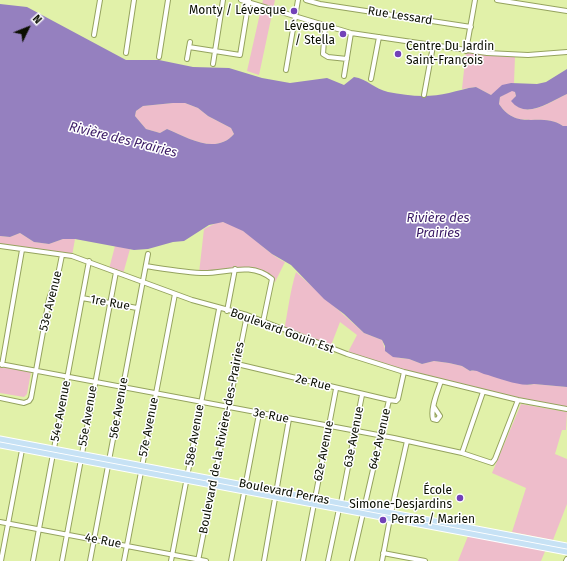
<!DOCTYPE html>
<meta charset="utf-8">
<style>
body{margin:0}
#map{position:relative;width:567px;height:561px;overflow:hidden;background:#e1f1a9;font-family:"Fira Sans",sans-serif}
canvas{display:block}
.north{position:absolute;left:8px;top:8px;width:40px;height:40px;-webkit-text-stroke:3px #fff;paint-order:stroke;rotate:47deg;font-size:11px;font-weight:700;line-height:16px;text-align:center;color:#0a0e00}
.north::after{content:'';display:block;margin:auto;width:14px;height:18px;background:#0a0e00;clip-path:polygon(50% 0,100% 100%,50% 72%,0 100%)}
</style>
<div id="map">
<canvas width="567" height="561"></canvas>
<div class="north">N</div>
</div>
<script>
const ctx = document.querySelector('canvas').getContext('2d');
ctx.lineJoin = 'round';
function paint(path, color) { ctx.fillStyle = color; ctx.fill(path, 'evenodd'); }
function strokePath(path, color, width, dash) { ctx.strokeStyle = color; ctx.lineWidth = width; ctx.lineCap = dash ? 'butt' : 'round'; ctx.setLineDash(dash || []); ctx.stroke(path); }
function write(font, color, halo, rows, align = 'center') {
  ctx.font = font + ' "Fira Sans",sans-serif'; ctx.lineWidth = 3; ctx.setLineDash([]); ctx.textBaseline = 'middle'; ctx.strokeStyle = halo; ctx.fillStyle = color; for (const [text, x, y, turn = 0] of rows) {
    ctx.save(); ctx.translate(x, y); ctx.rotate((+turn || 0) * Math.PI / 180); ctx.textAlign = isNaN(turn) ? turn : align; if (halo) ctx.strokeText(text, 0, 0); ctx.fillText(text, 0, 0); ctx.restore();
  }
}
const green = new Path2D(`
 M263,0h12l-16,75 -12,-4z
 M466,51l49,5 -1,27h-3l-20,12 -15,-8 -14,2z
 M512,90l3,2 1,4 -4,5c14,19 38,1 55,-7v32h-4c-23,-15 -45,6 -64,-22l1,-7z
 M173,103h12l13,5 10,8 23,12 3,6c-18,21 -46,4 -67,-5l-7,4 -14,-4 -11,-13 1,-5 7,-5z
 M218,222c23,-2 47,31 67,40l-10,20 -18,-12 -58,3 5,-44z
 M20,233l14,9 15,2 14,-5h12l-3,17 -72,-10v-10l10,1z
 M115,246l15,3 -7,25 -14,-5z
 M296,272l68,61 18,7 4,12 13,6 10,1 13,5 12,-3 15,2 13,3 8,5 6,-1 29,10 24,5 5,-1 33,3v22l-49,-9 -18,-7 -59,-12 -94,-27 10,-19 -17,-13 -10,26 -46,-17c4,-20 6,-40 12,-59z
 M0,366l31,6 -4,22 -3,3 -24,-4z
 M521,404l46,8 -1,18h-4l-7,24 12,5v45l-14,36 -41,-8 14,-44 -34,-15z
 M468,536l44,8 1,-2 33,7 -5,12h-83z`);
const water = new Path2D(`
 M0,4l27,3 99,53h33l34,7 36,1 33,10 28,5 37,-5 17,7 10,-8c13,2 21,12 34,15 20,4 41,6 61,1 9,-2 17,-5 27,-6l15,8 11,-10 9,-2 26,1 9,-2 21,-13v25c-18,8 -41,26 -56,7l5,-5 -1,-4 -3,-1 -12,6 -1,7c19,28 41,7 64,22h4v261l-33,-3c-14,3 -33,-5 -46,-9 -7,-1 -11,-6 -18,-4l-8,-5 -13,-3 -15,-2 -12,3 -13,-5 -16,-2 -8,-6v-5l-3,-6 -18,-7 -20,-19 -20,-15 -33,-34 -19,-11 -29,-23 -20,-9 -14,3 -25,16 -11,1 -25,7 -14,1 -59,-11h-12l-14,5 -15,-2 -14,-9 -10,4 -10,-1zM173,103h12l13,5 10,8 23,12 3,6c-18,21 -46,4 -67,-5l-7,4 -14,-4 -11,-13 1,-5 7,-5z`);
const minor = new Path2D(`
 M241,0l110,33 136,20 41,2 39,-3
 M306,0l14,4 151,23
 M497,0l70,11
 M325,27l-2,27 5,3 19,2
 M94,35l6,-35
 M189,47l51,8 9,-55
 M466,51l9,-51
 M126,53l8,-53
 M159,57l9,-57
 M187,59l3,-17
 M213,64l10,-64
 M286,70l12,-70
 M344,76l7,-43
 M371,79l8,-42
 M424,95l9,-49
 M0,246l72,10 120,44 55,15 100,39 57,18 114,28 49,9
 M146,266c18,3 36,6 55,7 25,1 49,-12 71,6l-9,43
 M82,298l55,10
 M227,311l8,-42
 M0,364l394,74 68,15 30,10 3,-4 23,-59
 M237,364l152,36
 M2,365l20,-115
 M0,398l24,5 5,-2 2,-3 18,-99 9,-24 4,-20
 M434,407l6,9 -3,4 -4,-1c-3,-11 5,-28 8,-38
 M462,453l21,-61
 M341,503l21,-108
 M0,522l206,39
 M383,553l42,8
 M1,561l21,-111
 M33,561l56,-300
 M62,561l54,-289
 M90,561l58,-307
 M124,561l51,-267
 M171,561l48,-252
 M198,561l49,-246
 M231,561l28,-147
 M264,561l25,-142
 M303,561l33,-172
 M328,561l11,-52
 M352,561l37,-161 7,1 2,-2 6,-27
 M382,561l9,-48 16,-72
 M566,561l1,-2`);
const major = new Path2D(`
 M0,439l567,107
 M0,445l567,107`);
const markers = [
 [294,11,4,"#7241b8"],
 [343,34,4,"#7241b8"],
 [398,54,4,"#7241b8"],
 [460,498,4,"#7241b8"],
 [383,520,4,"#7241b8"]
];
const poiNames = [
 ["Monty / Lévesque",286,11],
 ["Lévesque",335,27],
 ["/ Stella",335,41],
 ["Centre Du Jardin",406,47,"left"],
 ["Saint-François",406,61,"left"],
 ["École",452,491],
 ["Simone-Desjardins",452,505],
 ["Perras / Marien",391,520,"left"]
];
const streetNames = [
 ["Rue Lessard",400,16,9],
 ["53e Avenue",51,301,-76],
 ["1re Rue",110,303,10],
 ["Boulevard Gouin Est",282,331,20],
 ["2e Rue",313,383,14],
 ["56e Avenue",119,408,-80],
 ["54e Avenue",61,411,-79],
 ["55e Avenue",88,416,-80],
 ["3e Rue",271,416,11],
 ["57e Avenue",149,427,-79],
 ["58e Avenue",195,435,-80],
 ["63e Avenue",354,437,-79],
 ["Boulevard de la Rivière-des-Prairies",222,438,-79],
 ["64e Avenue",380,439,-77],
 ["62e Avenue",324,451,-79],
 ["Boulevard Perras",284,492,11],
 ["4e Rue",103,541,11]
];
const waterNames = [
 ["Rivière des Prairies",123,140,14],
 ["Rivière des",438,218],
 ["Prairies",438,233]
];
paint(green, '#eebdcb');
paint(water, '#9580bf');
strokePath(minor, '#95a35e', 6);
strokePath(major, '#fff', 7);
strokePath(minor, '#fff', 4);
strokePath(major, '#c7e2f5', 5);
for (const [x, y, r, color] of markers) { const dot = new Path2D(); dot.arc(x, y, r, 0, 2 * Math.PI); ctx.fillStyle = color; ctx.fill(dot); strokePath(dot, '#fff', 1.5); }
write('12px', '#0a0e00', '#fff', poiNames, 'right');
write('12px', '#0a0e00', '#fff', streetNames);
write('italic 13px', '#391864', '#fff', waterNames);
</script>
